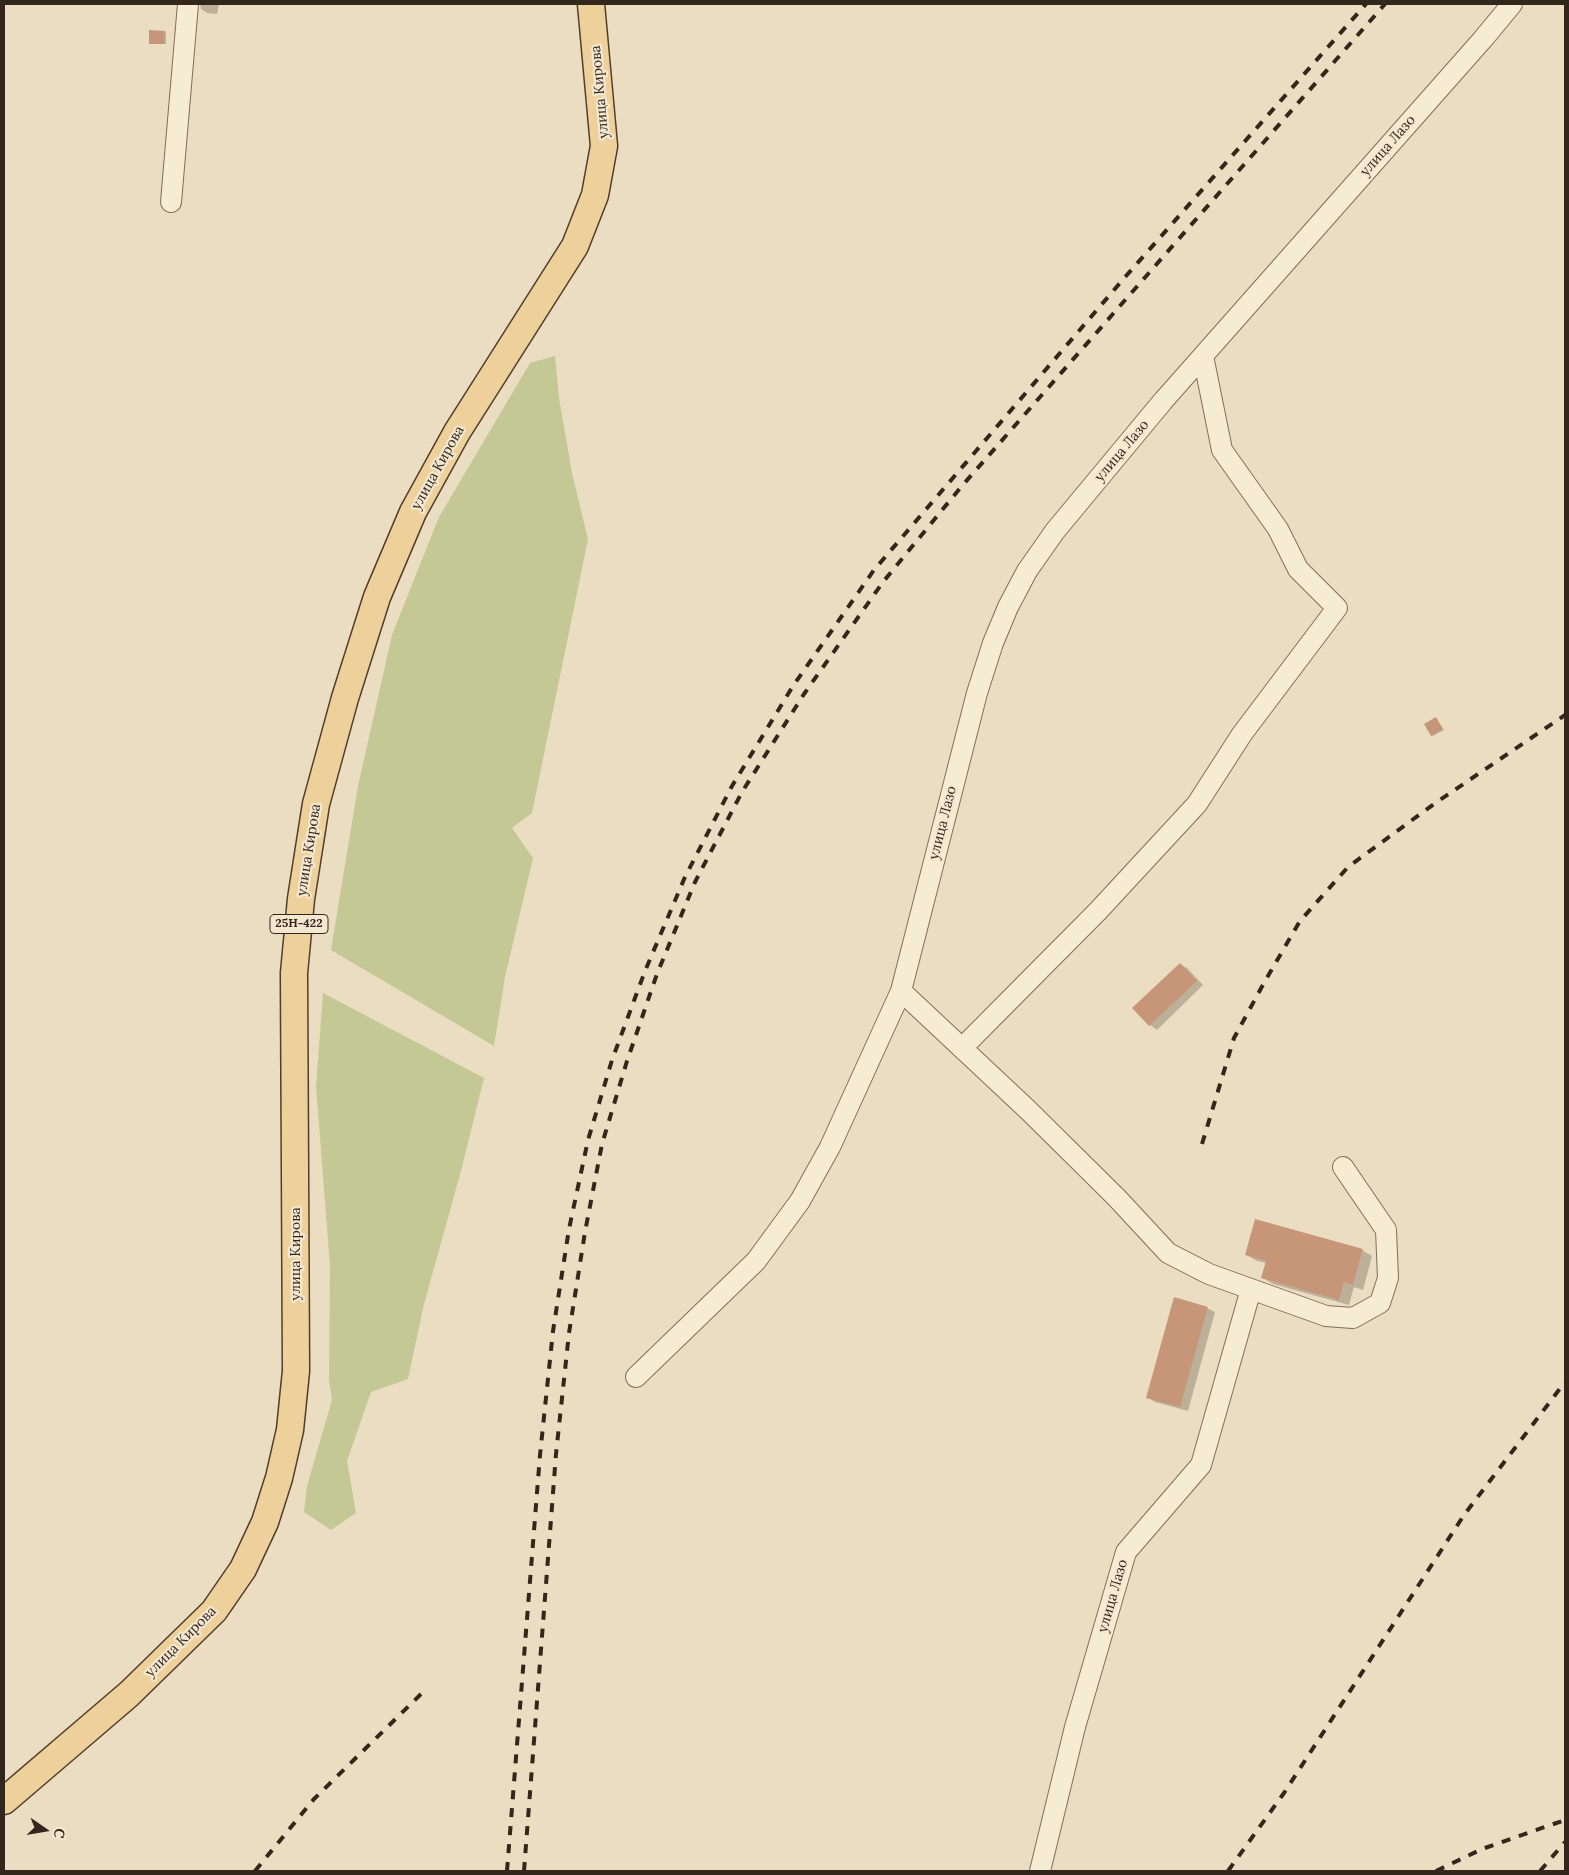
<!DOCTYPE html>
<meta charset="utf-8">
<style>
body{margin:0}
#map{position:relative;width:1569px;height:1875px;overflow:hidden;background:#ebddc1;font-family:Lora,serif}
canvas{display:block}
.frame{position:absolute;inset:0;border:5px solid #33271d;pointer-events:none}
.north{position:absolute;left:20px;top:1805px;width:50px;height:50px;-webkit-text-stroke:4px #f3e7d0;paint-order:stroke;rotate:103deg;font-size:14px;font-weight:700;line-height:20px;text-align:center;color:#33271d}
.north::after{content:'';display:block;margin:auto;width:18px;height:22px;background:#33271d;clip-path:polygon(50% 0,100% 100%,50% 72%,0 100%)}
</style>
<div id="map">
<canvas width="1569" height="1875"></canvas>
<div class="frame"></div>
<div class="north">С</div>
</div>
<script>
const ctx = document.querySelector('canvas').getContext('2d');
ctx.lineJoin = 'round';
function paint(path, color) { ctx.fillStyle = color; ctx.fill(path, 'evenodd'); }
function strokePath(path, color, width, dash) { ctx.strokeStyle = color; ctx.lineWidth = width; ctx.lineCap = dash ? 'butt' : 'round'; ctx.setLineDash(dash || []); ctx.stroke(path); }
function write(font, color, halo, rows, align = 'center') {
  ctx.font = font + ' Lora,serif'; ctx.lineWidth = 4.5; ctx.setLineDash([]); ctx.textBaseline = 'middle'; ctx.strokeStyle = halo; ctx.fillStyle = color; for (const [text, x, y, turn = 0] of rows) {
    ctx.save(); ctx.translate(x, y); ctx.rotate((+turn || 0) * Math.PI / 180); ctx.textAlign = isNaN(turn) ? turn : align; if (halo) ctx.strokeText(text, 0, 0); ctx.fillText(text, 0, 0); ctx.restore();
  }
}
const green = new Path2D(`
 M555,356l4,42 13,75 16,66 -56,274 -20,15 21,30 -28,119 -11,69 -163,-96 27,-164 34,-151 47,-118 91,-154z
 M323,993l161,85 -23,93 -37,133 -16,75 -37,13 -24,69 9,52 -25,17 -27,-18 3,-26 25,-86 -3,-20 1,-114 -14,-180z`);
const shadow = new Path2D(`
 M200,4h19l-2,10 -10,-1 -6,-4z
 M164,32l2,1v11h-14z
 M1436,719l8,11 -11,6 -2,-1z
 M1180,964l7,4 16,17 -46,45 -7,-5z
 M1362,1250l10,6 -9,34 -9,-3 -5,18 -76,-21 -10,-6 4,-15 -10,-2 -10,-6z
 M1207,1308l8,4 -27,99 -33,-9 -8,-5z`);
const building = new Path2D(`
 M149,30l16,1 -1,13h-15z
 M1436,717l7,12 -12,7 -7,-12z
 M1180,963l17,18 -48,45 -17,-18z
 M1255,1219l108,30 -10,36 -9,-3 -5,18 -78,-22 5,-17 -21,-6z
 M1174,1297l34,10 -28,100 -34,-9z`);
const minor = new Path2D(`
 M171,202l17,-198
 M901,991l127,119 89,88 51,55 41,21 117,42 27,2 27,-15 8,-25 -2,-48 -43,-63
 M962,1048l136,-137 99,-107 45,-70 95,-126 -39,-39 -20,-40 -56,-79 -19,-94
 M636,1377l120,-116 44,-60 30,-54 71,-156 76,-298 16,-50 15,-36 19,-36 28,-40 108,-130 320,-362 29,-35
 M1040,1871l35,-144 51,-175 75,-87 50,-176`);
const major = new Path2D(`
 M4,1801l125,-107 85,-83 29,-42 22,-47 14,-44 11,-48 6,-59 -2,-398 7,-74 15,-95 29,-106 32,-101 36,-85 44,-80 118,-186 20,-51 9,-49 -13,-142`);
const rail = new Path2D(`
 M1202,1144l32,-106 31,-57 35,-60 48,-54 86,-63 131,-89
 M255,1871l59,-72 107,-105
 M507,1871l33,-416 13,-124 16,-102 19,-89 24,-80 33,-89 40,-94 47,-91 61,-100 81,-116 252,-294 240,-272
 M524,1871l32,-417 13,-121 16,-101 17,-88 25,-83 30,-87 38,-92 47,-90 62,-98 79,-112 78,-95 424,-483
 M1228,1871l56,-78 180,-278 101,-133
 M1436,1871l46,-22 83,-29
 M1540,1871l25,-29`);
const shields = [
 [299,924,58]
];
const shieldNames = [
 ["25Н-422",299,924]
];
const streetNames = [
 ["улица Кирова",600,92,-95],
 ["улица Лазо",1388,146,-49],
 ["улица Лазо",1122,451,-50],
 ["улица Кирова",438,468,-61],
 ["улица Лазо",943,823,-76],
 ["улица Кирова",309,850,-81],
 ["улица Кирова",296,1254,-90],
 ["улица Лазо",1113,1596,-74],
 ["улица Кирова",181,1642,-45]
];
paint(green, '#c4c895');
paint(shadow, '#0003');
paint(building, '#c79678');
strokePath(minor, '#836e59', 22);
strokePath(major, '#513d2e', 29);
strokePath(minor, '#f6ebd3', 20);
strokePath(major, '#edd09a', 26);
strokePath(rail, '#33271d', 4, [9, 9]);
for (const [x, y, w] of shields) { const box = new Path2D(); box.roundRect(x - w / 2, y - 9.5, w, 19, 4); ctx.fillStyle = '#f3e7d0'; ctx.fill(box); strokePath(box, '#33271d', 1); }
write('bold 12px', '#33271d', null, shieldNames);
write('14px', '#33271d', '#f3e7d0', streetNames);
</script>
